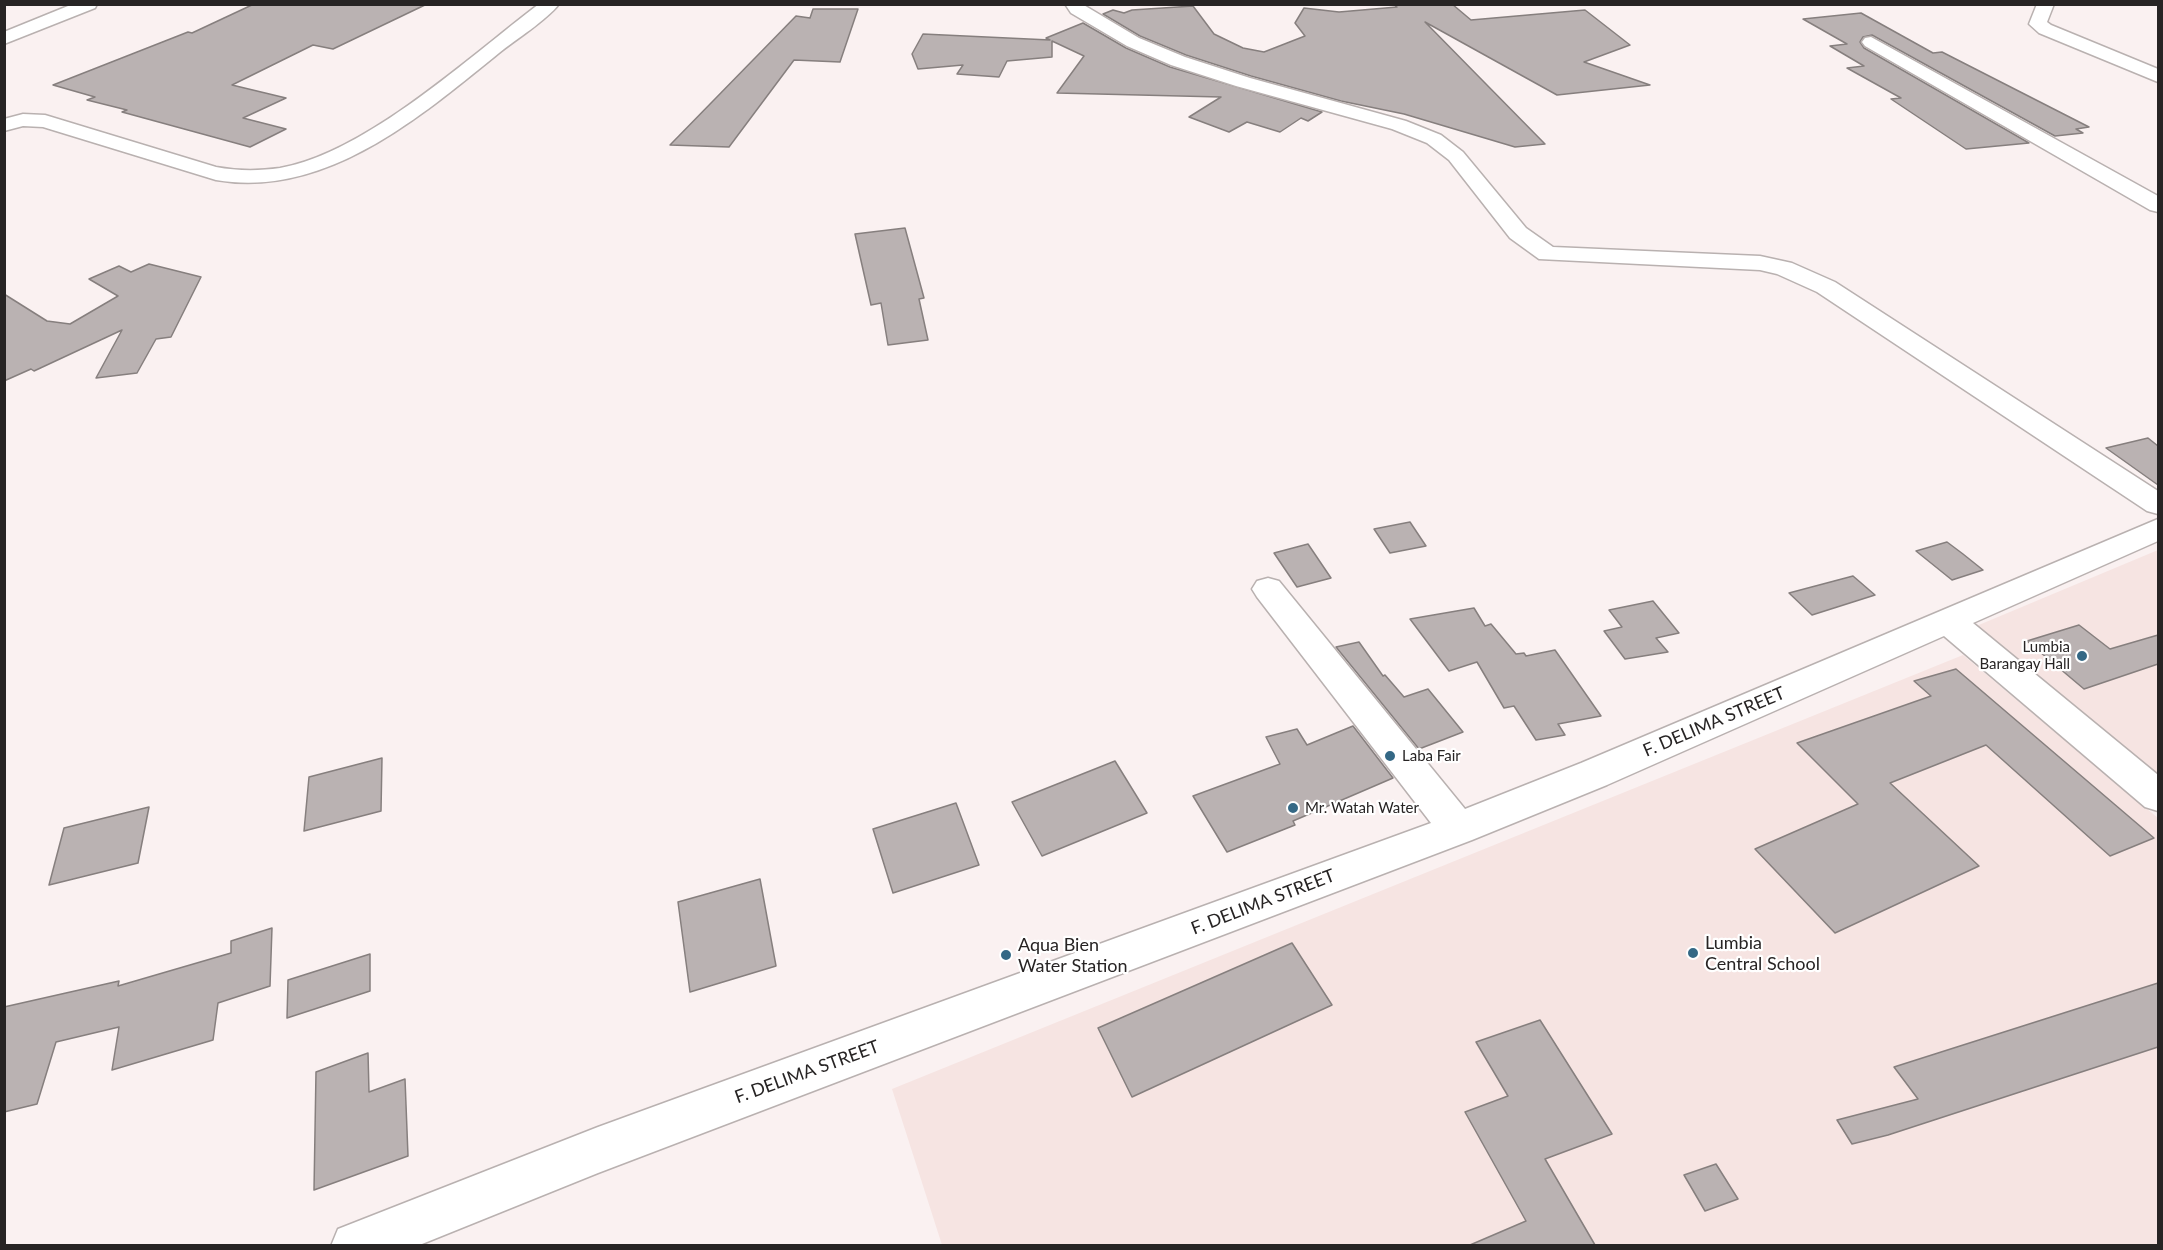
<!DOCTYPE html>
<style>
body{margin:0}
#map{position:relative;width:2163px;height:1250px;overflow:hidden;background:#faf1f1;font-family:Lato,sans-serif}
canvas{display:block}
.frame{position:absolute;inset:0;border:6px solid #272424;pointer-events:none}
</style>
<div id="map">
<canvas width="2163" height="1250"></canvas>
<div class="frame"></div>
</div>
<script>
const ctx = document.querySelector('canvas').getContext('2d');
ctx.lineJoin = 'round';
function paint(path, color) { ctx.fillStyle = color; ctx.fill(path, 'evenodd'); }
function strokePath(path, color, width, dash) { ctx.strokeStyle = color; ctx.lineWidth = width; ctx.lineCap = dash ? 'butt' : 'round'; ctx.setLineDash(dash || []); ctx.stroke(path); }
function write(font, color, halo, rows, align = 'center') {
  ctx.font = font + ' Lato,sans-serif'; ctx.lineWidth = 4.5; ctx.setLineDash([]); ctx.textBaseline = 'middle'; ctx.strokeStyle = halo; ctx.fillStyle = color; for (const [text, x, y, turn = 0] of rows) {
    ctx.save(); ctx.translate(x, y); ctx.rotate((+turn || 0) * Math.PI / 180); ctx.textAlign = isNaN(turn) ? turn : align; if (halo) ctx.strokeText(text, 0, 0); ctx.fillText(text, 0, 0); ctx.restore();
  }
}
const built = new Path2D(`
 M2158,550v231l-184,-154z
 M1963,655l195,163v427h-1216l-50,-156z`);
const building = new Path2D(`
 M254,4h173l-94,45 -20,-4 -81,40 54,13 -43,20 43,11 -36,18 -128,-35 5,-2 -40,-10 8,-3 -42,-12 135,-53 4,1z
 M1393,4h59l19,16 114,-10 45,35 -46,17 66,23 -93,10 -132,-73 120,122 -30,3 -111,-33 -63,-13 -90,-25 -65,-21 -46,-19 -37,-22 10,-4 11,3 8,-3 61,-4 21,28 29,14 21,4 41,-16 -10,-13 9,-15 35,4 58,-5z
 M813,9h45l-18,53 -46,-2 -65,87 -59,-2 126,-129 14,2z
 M1861,13l72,40 9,-1 147,75 -13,2 7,4 -28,3 -183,-101 -9,2 -3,5 4,6 165,95 -63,6 -75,-50 10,-1 -54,-30 17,-2 -34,-20 17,-2 -44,-25z
 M1083,23l43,25 44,19 152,45 -14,9 -7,-3 -21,14 -33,-10 -18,10 -40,-15 32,-20 -164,-4 27,-37 -32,-15v16l-45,4 -8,16 -42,-3 6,-9 -45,4 -6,-15 11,-20 127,6 -4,-2z
 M905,228l19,70 -5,1 9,41 -40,5 -7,-42 -10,2 -16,-71z
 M149,264l52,13 -30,60 -15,2 -19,34 -41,5 26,-48 -88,41 -3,-2 -27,12v-87l43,27 23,3 48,-28 -29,-17 30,-13 12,6z
 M2148,438l10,8v39l-52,-37z
 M1410,522l16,24 -36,7 -16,-24z
 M1947,542l16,12 20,16 -31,10 -36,-29z
 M1308,544l23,34 -34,9 -23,-34z
 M1853,576l22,19 -63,20 -23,-22z
 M1653,601l26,32 -23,5 12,14 -43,7 -21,-28 18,-4 -13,-17z
 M1474,608l11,18 6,-2 25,30 8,-1 2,3 29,-6 46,66 -43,8 7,11 -29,5 -22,-34 -10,2 -27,-46 -28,9 -39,-52z
 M2079,625l31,24 48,-14v29l-74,25 -57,-48z
 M1359,642l24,34 2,-1 19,22 24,-8 35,43 -44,17 -83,-102z
 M1956,669l198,169 -44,18 -124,-111 -96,38 89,83 -144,67 -80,-84 103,-45 -61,-61 134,-47 -17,-15z
 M1353,726l40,52 -100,43 2,4 -68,27 -34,-56 87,-32 -14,-27 31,-8 10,16z
 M382,758l-1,53 -77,20 5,-54z
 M1115,761l32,52 -105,43 -30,-54z
 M956,803l23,62 -86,28 -20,-64z
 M149,807l-11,56 -89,22 15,-57z
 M760,879l16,87 -86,26 -12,-90z
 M272,928l-2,58 -52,17 -5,37 -101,30 7,-43 -63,15 -19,62 -33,8v-105l115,-26 -1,5 113,-33v-12z
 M1292,943l40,62 -200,92 -34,-69z
 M370,954v37l-83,27 1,-38z
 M2158,983v64l-270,88 -36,9 -15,-24 81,-21 -24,-32z
 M1540,1020l72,114 -67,25 50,86h-125l56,-24 -61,-109 43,-16 -32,-54z
 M368,1053l1,39 36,-13 3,77 -94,34 2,-118z
 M1716,1164l22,35 -33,12 -21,-36z`);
const minor = new Path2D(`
 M73,4h24l-2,4 -91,36v-12z
 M539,4h20c-12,16 -44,36 -60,49 -79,64 -174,146 -283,127l-173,-53 -20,-1 -19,5v-12l19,-5 22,1 171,52c21,4 43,4 64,1 86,-15 190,-112 259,-164z
 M1065,4h17l57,34 46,19 65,21 156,43 35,14 22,17 63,76 27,19 207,9 32,7 43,19 323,209v23l-11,-3 -330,-219 -40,-18 -17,-4 -221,-11 -29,-21 -61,-78 -22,-17 -35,-14 -156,-43 -65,-21 -44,-19 -56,-33z
 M2037,4h17l-7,18 4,3 107,44v13l-119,-49 -10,-9z
 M1871,37l287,159v16l-8,-2 -285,-164 -3,-4 3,-4z
 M2158,519v22l-185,82 185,152v36l-13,-4 -201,-171 -337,149 -135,55 -874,333 -181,73h-86l7,-17 260,-102 833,-304 -174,-226 -5,-8 5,-8 11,-3 11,3 186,228 116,-46z`);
const markers = [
 [2082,656,6,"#346885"],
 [1390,756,6,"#346885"],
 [1293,808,6,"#346885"],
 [1693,953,6,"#346885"],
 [1006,955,6,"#346885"]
];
const poiNames = [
 ["Lumbia",2070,647,"right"],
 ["Barangay Hall",2070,664,"right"],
 ["Laba Fair",1402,756],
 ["Mr. Watah Water",1305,808]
];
const nearStreetnames = [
 ["F. DELIMA STREET",1714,722,-23],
 ["F. DELIMA STREET",1263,902,-21],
 ["F. DELIMA STREET",807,1072,-20]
];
const nearPoinames = [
 ["Lumbia",1705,943],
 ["Central School",1705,964],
 ["Aqua Bien",1018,945],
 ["Water Station",1018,966]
];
paint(built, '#f6e4e2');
paint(building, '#bab2b2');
strokePath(building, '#867f7e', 1.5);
strokePath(minor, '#b9b1b0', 3);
paint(minor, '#fff');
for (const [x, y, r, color] of markers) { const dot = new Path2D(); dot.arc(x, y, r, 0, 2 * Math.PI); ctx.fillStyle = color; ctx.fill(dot); strokePath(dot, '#fff', 2); }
write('15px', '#272424', '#fff', poiNames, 'left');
write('18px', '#272424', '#fff', nearStreetnames);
write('18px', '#272424', '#fff', nearPoinames, 'left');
</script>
